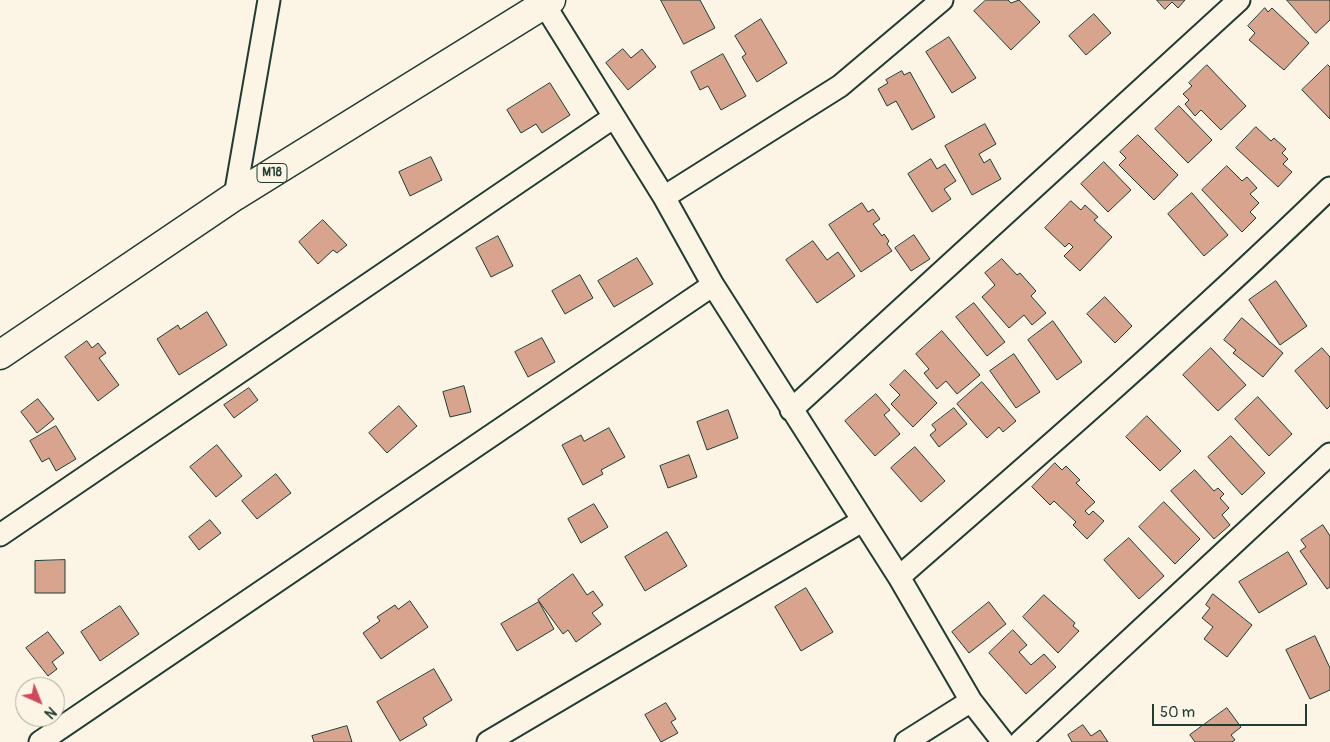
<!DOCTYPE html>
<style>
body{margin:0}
#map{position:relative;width:1330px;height:742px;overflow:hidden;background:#fcf5e5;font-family:Pangolin,sans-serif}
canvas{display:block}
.north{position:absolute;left:15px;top:677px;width:50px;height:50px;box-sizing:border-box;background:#fcf5e5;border:1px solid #a4ab9e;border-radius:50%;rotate:136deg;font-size:14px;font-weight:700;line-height:20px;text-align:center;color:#1f3d34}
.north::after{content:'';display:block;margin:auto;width:18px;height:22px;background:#d1495b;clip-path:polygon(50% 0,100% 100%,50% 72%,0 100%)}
.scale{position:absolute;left:1152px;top:704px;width:155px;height:22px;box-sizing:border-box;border:2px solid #1f3d34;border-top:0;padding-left:6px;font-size:15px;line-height:18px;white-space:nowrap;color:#1f3d34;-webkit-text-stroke:4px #fcf5e5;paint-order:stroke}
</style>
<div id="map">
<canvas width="1330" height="742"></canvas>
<div class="north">N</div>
<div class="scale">50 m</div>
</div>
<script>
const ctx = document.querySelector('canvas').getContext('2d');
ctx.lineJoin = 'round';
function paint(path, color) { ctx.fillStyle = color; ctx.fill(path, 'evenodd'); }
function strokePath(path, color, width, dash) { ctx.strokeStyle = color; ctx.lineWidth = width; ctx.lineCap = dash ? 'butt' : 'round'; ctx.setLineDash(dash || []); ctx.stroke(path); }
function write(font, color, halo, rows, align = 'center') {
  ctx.font = font + ' Pangolin,sans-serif'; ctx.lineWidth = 4.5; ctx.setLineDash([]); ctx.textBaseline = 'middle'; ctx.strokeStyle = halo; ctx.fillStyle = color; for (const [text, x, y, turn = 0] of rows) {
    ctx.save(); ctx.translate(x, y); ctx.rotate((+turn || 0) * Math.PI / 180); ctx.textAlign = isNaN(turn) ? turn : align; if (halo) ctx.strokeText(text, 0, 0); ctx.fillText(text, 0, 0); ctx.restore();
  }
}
const building = new Path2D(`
 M661,0h39l15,28 -31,16z
 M986,0h22l3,3 8,-3 21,22 -29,28 -37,-39z
 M1157,0h28l-7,8 -6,-6 -7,7z
 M1287,0h43v20l-14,13z
 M1265,8l3,4 4,-4 37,35 -25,27 -35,-30 6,-7 -7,-7z
 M1094,14l17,19 -25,22 -17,-19z
 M761,19l26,44 -30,19 -15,-25 4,-3 -11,-18z
 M949,37l27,41 -24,15 -26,-41z
 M623,49l8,9 11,-9 14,18 -28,23 -22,-27z
 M723,54l23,42 -25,14 -13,-24 -8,4 -9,-18z
 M1207,65l39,41 -25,24 -20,-20 -6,6 -10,-12 4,-4 -6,-6 9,-8 -3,-3z
 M1328,65l2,2v52l-28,-29z
 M902,71l2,4 6,-3 25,45 -23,13 -16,-29 -9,5 -9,-17 10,-6 -2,-3z
 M550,83l20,32 -28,18 -6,-9 -15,9 -14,-23z
 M1179,106l33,34 -24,23 -33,-34z
 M985,124l11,20 -17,10 5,9 6,-4 11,20 -29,16 -27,-49z
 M1256,127l15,14 3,-3 12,11 -4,4 6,6 -5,5 9,8 -14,15 -42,-39z
 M1138,135l40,40 -24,25 -35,-35 7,-7 -6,-6z
 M431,157l11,23 -32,16 -11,-24z
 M931,159l6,10 8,-5 11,17 -12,8 7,10 -19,13 -24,-38z
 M1104,162l27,28 -23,22 -27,-28z
 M1227,166l15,15 5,-4 10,11 -7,6 9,9 -9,9 6,6 -14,14 -40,-42z
 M1192,193l36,42 -24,21 -36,-42z
 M1071,201l10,9 4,-5 13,12 -4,3 18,17 -32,34 -16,-15 9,-9 -4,-4 -4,4 -20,-19z
 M862,203l6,9 5,-3 7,10 -7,5 9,12 2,-2 5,7 -2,3 5,7 -31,21 -32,-47z
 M323,220l24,25 -10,8 -4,-3 -15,14 -19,-22z
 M914,235l16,24 -19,12 -16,-23z
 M498,236l15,30 -22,11 -15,-29z
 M813,241l14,19 11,-8 17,24 -38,27 -31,-43z
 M637,258l16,26 -39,23 -16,-26z
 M1002,259l15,16 3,-2 16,18 -5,5 15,17 -14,12 -8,-10 -15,13 -27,-31 13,-12 -10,-12z
 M580,275l13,23 -28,16 -13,-23z
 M1276,281l31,45 -27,19 -31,-45z
 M1105,297l27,29 -17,17 -28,-29z
 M974,303l31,39 -18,14 -31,-39z
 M207,312l20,33 -48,30 -22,-36 21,-14 2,4z
 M1242,318l41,35 -20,24 -30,-24 3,-3 -12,-10z
 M1053,321l29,41 -25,18 -29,-40z
 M942,331l38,44 -23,19 -11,-13 -9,8 -13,-16 5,-4 -13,-15z
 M542,338l13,24 -27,15 -13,-25z
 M87,341l5,7 6,-5 8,10 -7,5 20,27 -21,16 -33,-44z
 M1211,348l35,37 -28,26 -35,-36z
 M1322,348l8,9v49l-3,3 -32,-38z
 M1014,354l26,38 -24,16 -26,-37z
 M905,370l32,33 -24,24 -22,-23 9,-9 -10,-10z
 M982,382l34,39 -13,11 -4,-5 -12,11 -30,-34z
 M464,386l7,26 -21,5 -7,-25z
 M249,388l9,12 -24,18 -10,-13z
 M876,394l14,16 -6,5 16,19 -25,22 -30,-35z
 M1258,397l34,37 -23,22 -34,-37z
 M38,399l16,20 -17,14 -16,-21z
 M399,406l18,20 -30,27 -18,-20z
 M954,408l13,16 -28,23 -9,-12 6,-5 -4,-5z
 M728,410l10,28 -31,12 -10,-28z
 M1147,416l34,35 -21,20 -34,-34z
 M56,426l20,33 -20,12 -7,-13 -7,4 -12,-21z
 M609,428l16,29 -24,13 2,4 -20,11 -21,-40 19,-10 3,6z
 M1231,436l34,37 -23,22 -34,-38z
 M217,445l25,31 -26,21 -26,-30z
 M915,447l30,34 -24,21 -30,-34z
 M689,455l8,22 -29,11 -8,-22z
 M1055,463l7,7 4,-4 14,14 -4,3 19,19 -10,9 4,4 4,-4 11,10 -17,18 -14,-14 3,-3 -22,-21 -4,4 -18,-18z
 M1195,470l19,21 4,-3 6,6 -4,4 9,10 -7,7 8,10 -16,14 -43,-48z
 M276,474l15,19 -34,26 -15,-18z
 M1164,502l36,37 -25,25 -36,-37z
 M594,504l14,23 -27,16 -13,-24z
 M210,520l11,13 -22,17 -10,-13z
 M1323,525l7,11v51l-3,2 -27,-38 6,-4 -5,-7z
 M667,532l20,34 -42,25 -20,-34z
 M1129,538l35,38 -25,23 -35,-39z
 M1288,552l19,32 -48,29 -20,-31z
 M65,560v33h-30v-32z
 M573,574l14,21 6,-4 10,14 -11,8 9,11 -25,18 -8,-12 -5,4 -25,-34z
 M806,588l27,44 -32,19 -26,-44z
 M1213,594l39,31 -25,32 -23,-18 9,-12 -11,-9 8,-10 -4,-3z
 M1044,595l31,28 -2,3 6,5 -21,22 -35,-36z
 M410,601l18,26 -47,32 -18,-26 17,-12 -3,-4 18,-12 3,4z
 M539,602l15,27 -37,22 -16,-27z
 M989,602l17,22 -37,29 -17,-21z
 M120,606l19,28 -39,27 -19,-29z
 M1013,630l14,15 -8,7 12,13 13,-11 12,13 -30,27 -37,-41z
 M48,632l16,21 -12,9 5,7 -9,7 -22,-28z
 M1315,636l15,32v22l-20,9 -24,-49z
 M434,669l18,31 -29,18 4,7 -27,16 -23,-39z
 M666,703l10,16 -5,3 7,11 -17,9 -16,-27z
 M1227,708l14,19 -10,8 4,5 -3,2h-37l-5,-7z
 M1083,725l8,11 9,-6 8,12h-36l-4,-7z
 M347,726l5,16h-38l-2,-6z`);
const street = new Path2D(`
 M544,4l120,193 49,88 186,292 72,124 32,41
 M235,196l34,-196
 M664,197l176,-111 102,-86
 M791,410l448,-410
 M0,535l614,-418
 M899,577c146,-127 292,-254 431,-389
 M40,742l673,-457
 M488,742l374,-221
 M906,742l65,-41
 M1020,742l310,-288`);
const primary = new Path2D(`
 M0,355l235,-159 316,-196`);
const shields = [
 [272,173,30]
];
const shieldNames = [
 ["M18",272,173]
];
paint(building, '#d9a48e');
strokePath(building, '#1f3d34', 1);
strokePath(street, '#1f3d34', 25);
strokePath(primary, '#1f3d34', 31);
strokePath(street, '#fcf5e5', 21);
strokePath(primary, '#fcf5e5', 28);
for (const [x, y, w] of shields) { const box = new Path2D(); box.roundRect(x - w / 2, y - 9.5, w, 19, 4); ctx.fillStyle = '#fcf5e5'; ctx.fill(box); strokePath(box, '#1f3d34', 1); }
write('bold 12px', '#1f3d34', null, shieldNames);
</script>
